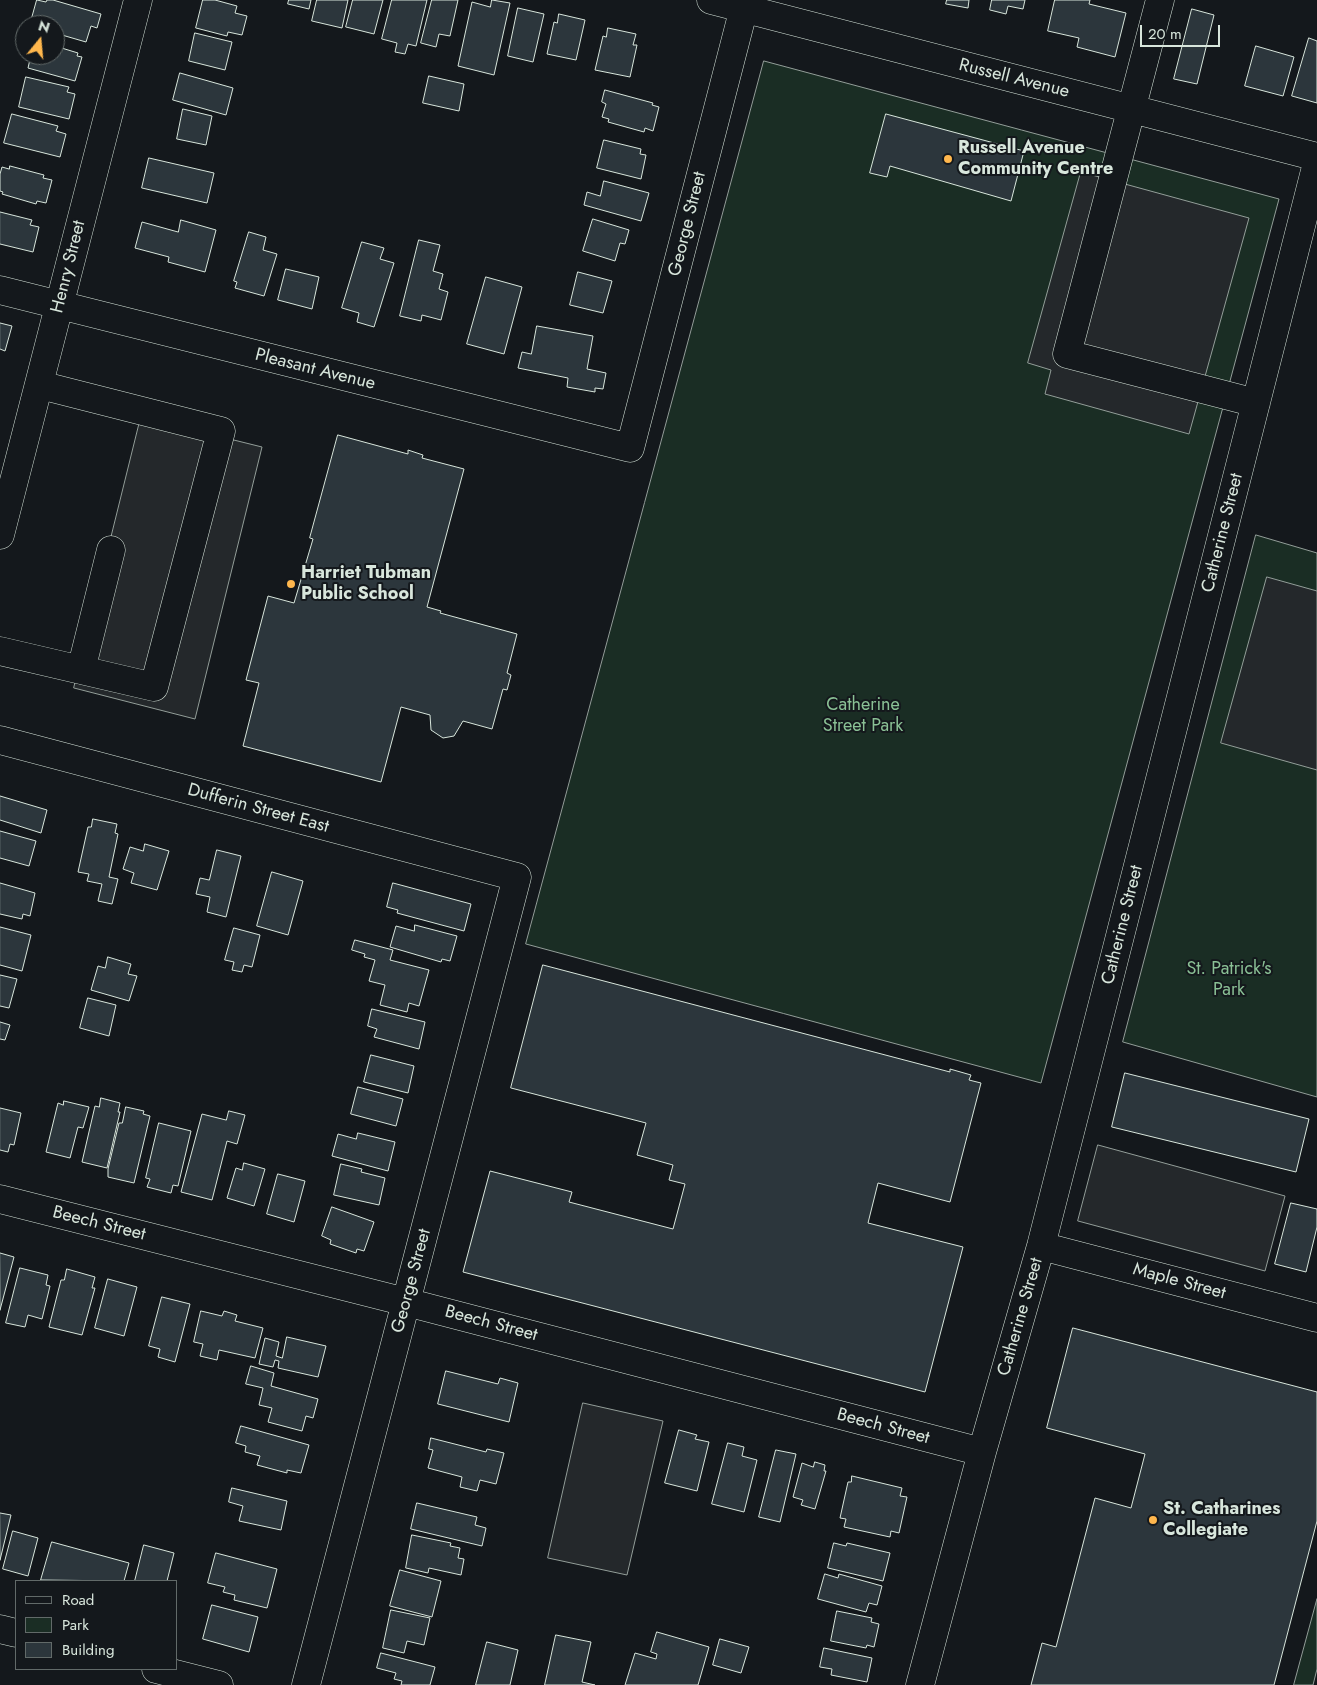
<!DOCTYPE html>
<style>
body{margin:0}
#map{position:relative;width:1317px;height:1685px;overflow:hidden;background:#14181c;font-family:Jost,sans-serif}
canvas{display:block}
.legend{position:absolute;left:15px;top:1580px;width:162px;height:90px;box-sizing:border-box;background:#14181c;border:1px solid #626a69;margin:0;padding:6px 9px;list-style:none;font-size:15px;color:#d8e6dc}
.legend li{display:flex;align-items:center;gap:10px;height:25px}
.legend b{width:25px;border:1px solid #626a69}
.north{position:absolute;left:15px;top:15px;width:50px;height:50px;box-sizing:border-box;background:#14181c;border:1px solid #626a69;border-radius:50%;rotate:17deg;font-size:14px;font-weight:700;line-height:20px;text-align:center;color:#d8e6dc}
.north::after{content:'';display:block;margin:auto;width:18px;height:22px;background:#ffb74d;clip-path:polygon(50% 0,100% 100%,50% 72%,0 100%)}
.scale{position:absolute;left:1140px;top:25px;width:80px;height:22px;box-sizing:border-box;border:2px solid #d8e6dc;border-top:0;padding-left:6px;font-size:15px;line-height:18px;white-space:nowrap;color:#d8e6dc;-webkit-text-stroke:4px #14181c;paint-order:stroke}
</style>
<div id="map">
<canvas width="1317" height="1685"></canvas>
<ul class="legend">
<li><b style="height:6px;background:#14181c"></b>Road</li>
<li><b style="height:14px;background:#1a2d24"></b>Park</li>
<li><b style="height:14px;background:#2c363c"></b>Building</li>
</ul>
<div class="north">N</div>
<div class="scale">20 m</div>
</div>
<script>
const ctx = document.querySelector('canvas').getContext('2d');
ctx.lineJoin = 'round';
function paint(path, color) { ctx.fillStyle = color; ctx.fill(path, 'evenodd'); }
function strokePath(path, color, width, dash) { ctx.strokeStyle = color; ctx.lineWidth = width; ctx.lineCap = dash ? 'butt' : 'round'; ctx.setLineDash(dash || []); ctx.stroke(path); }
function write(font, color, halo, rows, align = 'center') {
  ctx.font = font + ' Jost,sans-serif'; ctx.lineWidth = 4; ctx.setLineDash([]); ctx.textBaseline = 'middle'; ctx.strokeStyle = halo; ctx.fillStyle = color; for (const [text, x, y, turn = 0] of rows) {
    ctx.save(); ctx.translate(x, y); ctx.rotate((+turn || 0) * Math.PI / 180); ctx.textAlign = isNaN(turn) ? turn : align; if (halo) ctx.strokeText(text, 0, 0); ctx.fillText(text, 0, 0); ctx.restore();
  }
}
const green = new Path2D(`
 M764,61l515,138 -238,884 -515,-139z
 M1256,535l61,18v544l-194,-55z
 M1317,1599v70l-4,16h-19z`);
const parking = new Path2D(`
 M1081,172l168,46 -60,216 -144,-40 6,-24 -23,-7z
 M141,417l121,30 -67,272 -121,-31z
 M1267,577l50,14v179l-96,-27z
 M1098,1145l187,51 -20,75 -187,-50z
 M583,1403l80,18 -36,154 -79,-17z`);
const building = new Path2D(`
 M37,0l9,2 1,-2h6l48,14 -4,14 -6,-2 -5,16 -31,-9v-8h-15l1,-4 -9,-3z
 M203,0h12l22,6 -2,7 12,3 -5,19 -14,-3 -1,4 -31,-8z
 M289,0h22l-2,9 -21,-5z
 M317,0h31l-6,28 -30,-7z
 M353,0h30l-9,34 -28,-7z
 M392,0h35l-11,46 -8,-2 -3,10 -10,-2 2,-9 -15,-4z
 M432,0h26l-8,36 -11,-2 -3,13 -15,-4z
 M492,0l18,3 -16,72 -36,-9 14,-64 18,5z
 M947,0h22l-1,8 -22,-4z
 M992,0h33l-2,9 -15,-3 -2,8 -16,-4z
 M1055,0h35l-1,4 37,9 -11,44 -38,-10 2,-9 -31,-7z
 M518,8l26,6 -11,48 -25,-6z
 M1192,9l22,6 -17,69 -23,-5z
 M559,14l26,6 -9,40 -29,-6 7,-32 3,1z
 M608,28l28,6 -3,11h4l-7,32 -35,-7 8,-34 3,1z
 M195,33l37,9 -7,28 -36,-9z
 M1309,38l8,3v62l-25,-7z
 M55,46l23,7 -1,3 5,1 -7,24 -47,-13 3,-13h24z
 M1256,46l38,11 -11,39 -38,-10z
 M180,73l53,15 -7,27 -53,-15z
 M429,76l35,8 -5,27 -36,-8z
 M26,77l43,10 -2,5 8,2 -6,25 -50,-12z
 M605,90l48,13 -1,2 7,2 -6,24 -8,-3 -1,4 -36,-10 1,-3 -7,-2 4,-13 -4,-2z
 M183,109l29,7 -6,29 -29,-6z
 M12,114l46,12 -2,5 10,3 -6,23 -56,-14z
 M886,114l138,37 -13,50 -121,-35 -3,11 -17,-4z
 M604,140l37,9 -1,5 6,1 -5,24 -44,-11z
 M149,158l65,15 -7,30 -65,-15z
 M10,166l34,9 -1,3 9,2 -6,23 -9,-2 -1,3 -34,-10 1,-2 -3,-1v-17l2,-7 7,2z
 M604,181l45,12 -8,28 -57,-16 3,-13 13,4z
 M0,212l32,8 -2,5 9,2 -6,25 -33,-8z
 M593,219l36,11 -4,14 -5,-1 -5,18 -32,-10z
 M181,220l35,10 -11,42 -37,-10 1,-5 -34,-9 7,-26 36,10z
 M249,232l17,5 -3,13 14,4 -13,42 -29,-8 2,-6 -3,-1z
 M419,240l21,5 -7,26 10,3 -4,15 9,3 -7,28 -19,-5 -1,6 -21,-5z
 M362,242l22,6 -4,11 14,4 -20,64 -17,-5 2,-9 -17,-5z
 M286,269l33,8 -7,32 -34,-9z
 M578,272l34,9 -9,32 -33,-8z
 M486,277l36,10 -18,67 -37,-10z
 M0,323l12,3 -7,25 -5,-2z
 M537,326l56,10 -6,33 19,4 -3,16 -8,-1v4l-28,-5 1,-9 -50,-10 4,-16 9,2z
 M338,435l70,19v-4l15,5 -1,3 42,11 -37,138 14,4 -1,2 77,21 -10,39 4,2 -4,15 -4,-1 -11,40 -29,-8 -9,15 -11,2 -12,-8 -1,-15 -29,-8 -20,75 -138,-36 16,-63 -13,-3 22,-84 26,7 19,-64 -3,-1z
 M0,796l47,14 -6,23 -41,-13z
 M93,819l24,5 -2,9 3,1 -9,43 9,2 -6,25 -14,-3 4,-17 -15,-3 2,-7 -11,-2 10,-45h3z
 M0,831l36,10 -7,25 -29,-8z
 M145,844l24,7 -12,39 -26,-7 3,-10 -11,-4 7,-22 13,4z
 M217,850l24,6 -15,61 -19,-5 3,-15 -14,-3 4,-16 9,2z
 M272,872l31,9 -15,54 -31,-9z
 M0,883l35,10 -5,23 -7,-2 -1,5 -22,-5z
 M393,883l78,21 -7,27 -67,-18 1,-3 -11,-3z
 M415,925l42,11 -7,25 -8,-2 -1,3 -51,-15 6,-21 18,5z
 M0,927l31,8 -9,36 -22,-6z
 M234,928l26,7 -8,32 -8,-2 -2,7 -10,-2 2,-8 -9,-2z
 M355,940l38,10 -3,10 39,10 -10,36 -10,-3 -2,9 -27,-7 5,-20 -16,-4 6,-21 -11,-3 1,-3 -13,-4z
 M108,957l23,7 -3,10 9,2 -8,25 -38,-11 7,-24 7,2z
 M543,965l407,107v-3l21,6 -2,5 12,3 -31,119 -72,-19 -10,40 95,24 -38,145 -462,-120 27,-101 82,21 -3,10 104,27 12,-45 -16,-4 4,-15 -36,-10 9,-32 -135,-35z
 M0,975l17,4 -8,29 -9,-2z
 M88,998l28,7 -7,31 -29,-8z
 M372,1009l53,13 -6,27 -45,-12 3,-8 -9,-3z
 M0,1022l10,3 -5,15 -5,-1z
 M371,1055l43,11 -6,27 -44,-11z
 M1125,1073l184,46 -13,53 -184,-45z
 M358,1087l45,12 -7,27 -45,-12z
 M101,1098l19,5 -2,9h2l-13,56 -25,-6 13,-56 4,1z
 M64,1101l25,6 -6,21 -5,-1 -8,31 -24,-6 12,-49 5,2z
 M126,1107l18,4 -1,3 7,2 -16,67 -26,-6v-8l11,-46h3z
 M0,1108l21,5 -7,32 -4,-1 -2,8 -8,-2z
 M229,1111l16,4 -8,29 -10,-3 -15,59 -31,-8 21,-78 24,6z
 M159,1123l32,8 -13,55 -5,-1 -2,8 -24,-6 3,-8 -4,-1z
 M358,1133l37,9 -7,29 -56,-15 6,-22 18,5z
 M244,1163l21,6 -11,37 -27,-8 9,-30 6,2z
 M341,1164l21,5 -1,3 24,6 -6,27 -45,-10z
 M278,1174l27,7 -11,41 -27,-8z
 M1291,1203l26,6v18l-11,45 -31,-8z
 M332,1207l42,15 -10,29 -7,-2 -1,4 -26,-9 1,-4 -9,-4z
 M0,1253l14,4 -14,53z
 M20,1268l28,7 -2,10 4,1 -8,33 -14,-4 -3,12 -19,-4z
 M67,1269l28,8 -3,11h3l-13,47 -33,-8 12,-47h3z
 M108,1279l29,8 -13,49 -29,-8z
 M162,1297l28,7 -15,58 -17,-5 2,-8 -11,-3z
 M201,1311l21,5 2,-5 13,4 -2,6 28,7 -8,30 -36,-8 -2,10 -17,-4 3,-12 -9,-2z
 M1073,1328l244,64v129l-43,164h-243l11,-42 14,4 39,-149 36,10 14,-54 -98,-26z
 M287,1337l39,9 -8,31 -40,-9 1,-7 -4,-1 -2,7 -14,-3 6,-26 14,4 -3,14 6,2z
 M251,1366l23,7 -3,13 47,13 -5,19 -7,-2 -4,15 -34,-9 4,-14 -13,-3 4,-17 -17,-4z
 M446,1371l52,13 2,-6 18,5 -9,39 -71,-18z
 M241,1426l68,19 -8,28 -14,-3v3l-30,-8 3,-9 -15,-4 1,-6 -10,-3z
 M679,1430l18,5 -2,4 14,3 -12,49 -32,-8z
 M431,1438l55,14 1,-3 17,4 -8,31 -16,-4 -3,11 -17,-4 2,-10 -34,-9 5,-18 -4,-1z
 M728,1443l16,4 -2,9 15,4 -13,52 -32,-8z
 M776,1450l20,4 -16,68 -21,-5z
 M815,1462l10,3 -1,6h2l-11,38 -14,-4 2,-5 -10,-3 9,-34 11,4z
 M852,1476l50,12 -2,8 7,1 -8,36 -8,-2 -1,6 -46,-10 2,-8 -6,-1 8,-36h3z
 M232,1488l55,13 -6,29 -42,-9 4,-15 -14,-4z
 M417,1503l60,14 -2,8 11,3 -4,18 -71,-17z
 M0,1513l11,2 -11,45z
 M13,1531l25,7 -10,38 -25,-7z
 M412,1535l39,8 -1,3 10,2 -2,10 6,1 -3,16 -32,-7 -1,5 -22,-5z
 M52,1542l77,21 -5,18 -83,-1z
 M834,1543l12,3 1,-3 43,10 -7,28 -55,-13z
 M144,1545l30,8 -7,28h-32z
 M216,1553l61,16 -10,39 -33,-8 1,-5 -12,-3 2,-5 -17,-4z
 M400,1570l41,11 -9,36 -42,-11z
 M825,1574l13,4 1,-4 43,12 -5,19 -8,-2 -3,9 -48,-13z
 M212,1605l46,12 -9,35 -46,-13z
 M391,1610l39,8 -6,27 -17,-4 -3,12 -21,-5z
 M837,1611l35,7 -1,4 8,2 -5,23 -7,-2 -1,3 -35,-7z
 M657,1632l52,15 -11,38h-73l10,-32 21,6 1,-5 -6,-2z
 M556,1635l35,7 -9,40 13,3h-50z
 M720,1639l29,8 -8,26 -28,-8z
 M487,1642l31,8 -8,35h-34z
 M824,1648l48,10 -5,24 -36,-7 1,-6 -12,-2z
 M381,1653l54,14 -5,18h-29l1,-4 -8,-2 2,-6 -19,-5z`);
const minor = new Path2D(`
 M711,0l606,157
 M1160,0l-93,354 189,49
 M0,290l630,158 116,-448
 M0,535c47,-178 91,-357 138,-535
 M0,651l154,36 67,-256 -181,-46
 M81,670l30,-120
 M0,740l517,137 -211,808
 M0,1199l406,103 576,150
 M1041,1246l276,72
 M0,1629l16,4
 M156,1669l63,16
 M920,1685l62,-233 59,-206 276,-1083`);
const markers = [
 [948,159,5,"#ffb74d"],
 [291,584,5,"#ffb74d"],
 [1153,1520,5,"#ffb74d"]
];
const streetNames = [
 ["Russell Avenue",1014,79,14],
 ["George Street",688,224,-76],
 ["Henry Street",69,267,-76],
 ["Pleasant Avenue",315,370,14],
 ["Catherine Street",1223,533,-76],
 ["Dufferin Street East",258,809,15],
 ["Catherine Street",1123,925,-76],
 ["Beech Street",99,1224,14],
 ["George Street",412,1281,-75],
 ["Maple Street",1179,1282,15],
 ["Catherine Street",1021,1317,-74],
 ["Beech Street",491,1324,15],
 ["Beech Street",883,1427,15]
];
const poiNames = [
 ["Russell Avenue",958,149],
 ["Community Centre",958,170],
 ["Harriet Tubman",301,574],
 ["Public School",301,595],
 ["St. Catharines",1163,1510],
 ["Collegiate",1163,1531]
];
const parkNames = [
 ["Catherine",863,706],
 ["Street Park",863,727],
 ["St. Patrick's",1229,970],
 ["Park",1229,991]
];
paint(green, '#1a2d24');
strokePath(green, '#939e99', 1);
paint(parking, '#24282b');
strokePath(parking, '#939e99', 1);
paint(building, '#2c363c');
strokePath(building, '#d8e6dc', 1);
strokePath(minor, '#d8e6dc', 29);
strokePath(minor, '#14181c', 28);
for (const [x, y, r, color] of markers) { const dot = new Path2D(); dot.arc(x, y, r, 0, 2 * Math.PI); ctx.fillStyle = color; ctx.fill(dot); strokePath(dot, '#14181c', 2); }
write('18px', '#d8e6dc', '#14181c', streetNames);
write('bold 18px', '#d8e6dc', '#14181c', poiNames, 'left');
write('18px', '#8ac095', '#14181c', parkNames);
</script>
